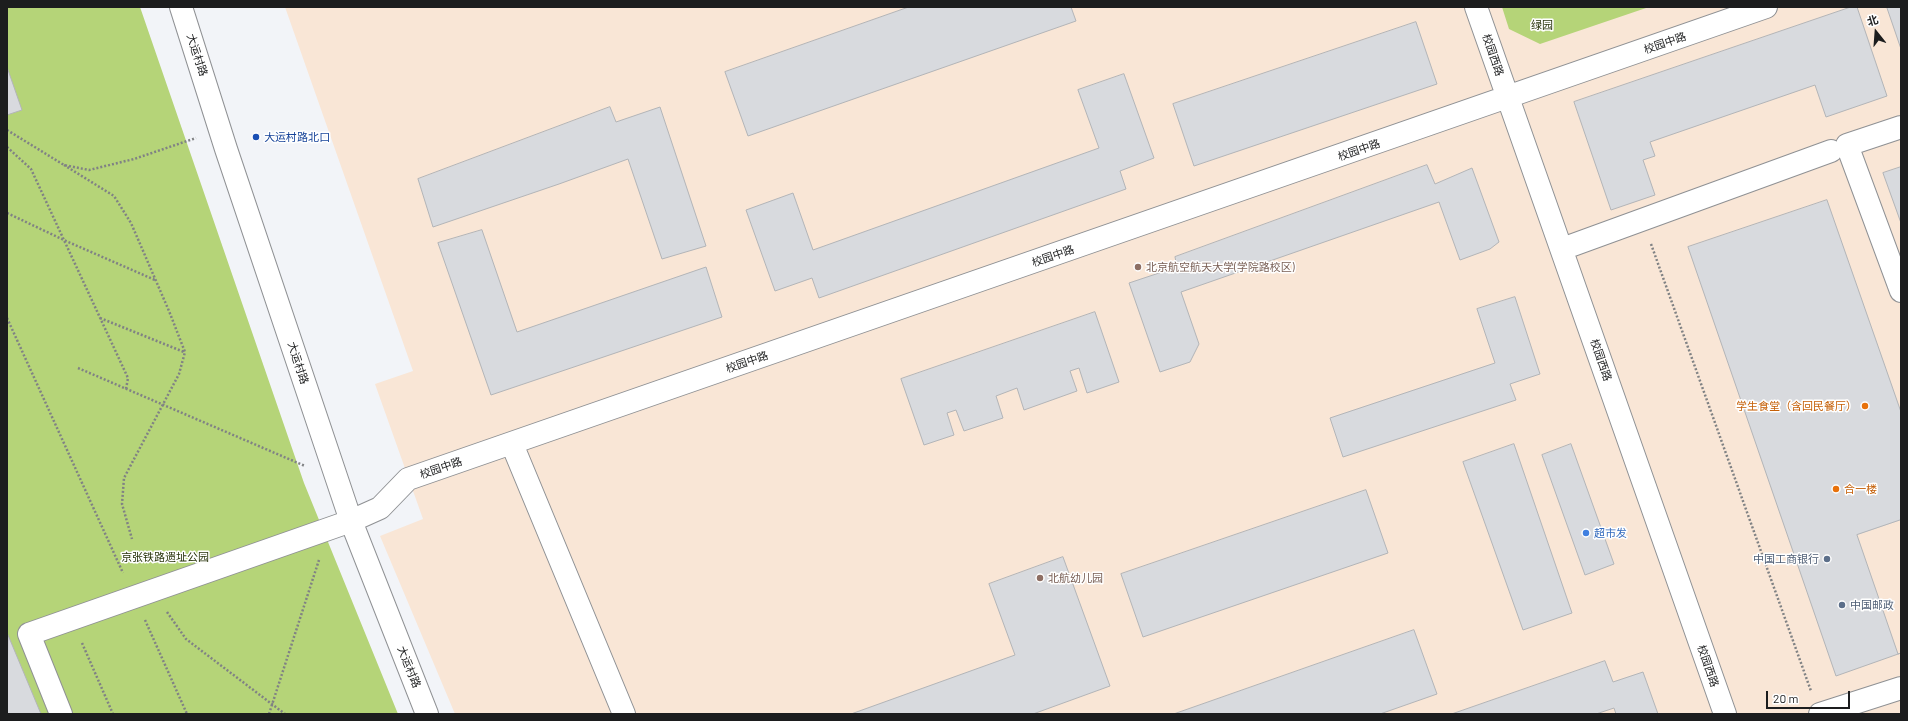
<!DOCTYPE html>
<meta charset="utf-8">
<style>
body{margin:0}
#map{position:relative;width:1908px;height:721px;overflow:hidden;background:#f2f4f8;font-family:Barlow,"Noto Sans SC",sans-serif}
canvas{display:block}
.frame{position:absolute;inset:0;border:8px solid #1c1d1e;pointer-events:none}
.north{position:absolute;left:1856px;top:12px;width:40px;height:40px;-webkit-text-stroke:3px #fff;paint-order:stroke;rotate:343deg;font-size:11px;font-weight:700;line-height:16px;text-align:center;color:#1c1d1e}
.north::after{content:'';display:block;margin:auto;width:14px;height:18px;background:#1c1d1e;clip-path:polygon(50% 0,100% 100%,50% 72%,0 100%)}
.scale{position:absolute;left:1766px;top:691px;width:84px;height:18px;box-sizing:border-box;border:2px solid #1c1d1e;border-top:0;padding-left:5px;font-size:12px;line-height:14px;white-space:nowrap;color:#1c1d1e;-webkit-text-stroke:3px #fff;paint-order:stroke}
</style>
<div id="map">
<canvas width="1908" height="721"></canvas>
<div class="frame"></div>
<div class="north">北</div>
<div class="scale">20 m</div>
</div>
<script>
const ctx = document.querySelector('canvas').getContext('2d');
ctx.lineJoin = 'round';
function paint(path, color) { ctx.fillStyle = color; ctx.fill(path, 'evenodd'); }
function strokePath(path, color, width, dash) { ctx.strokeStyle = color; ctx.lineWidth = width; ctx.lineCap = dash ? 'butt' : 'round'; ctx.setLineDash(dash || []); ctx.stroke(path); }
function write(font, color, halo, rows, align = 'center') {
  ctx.font = font + ' Barlow,"Noto Sans SC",sans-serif'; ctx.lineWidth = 3; ctx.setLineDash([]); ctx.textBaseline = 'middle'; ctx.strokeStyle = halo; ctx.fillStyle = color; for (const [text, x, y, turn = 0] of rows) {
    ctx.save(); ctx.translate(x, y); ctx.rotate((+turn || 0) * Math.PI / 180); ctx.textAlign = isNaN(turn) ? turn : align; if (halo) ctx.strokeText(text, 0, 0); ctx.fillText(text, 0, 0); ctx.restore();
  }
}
const education = new Path2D(`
 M285,7h1616v707h-1446l-75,-178 43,-17 -48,-135 38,-13z`);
const green = new Path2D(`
 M7,7h133l164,476 94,231h-391z
 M1502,7h147l-109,37 -31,-15z`);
const building = new Path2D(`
 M909,7h162l5,14 -328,115 -23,-64z
 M1851,7h6l30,89 -61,21 -11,-32 -165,57 5,14 -12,4 12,35 -44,15 -37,-108z
 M1901,7v42l-14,-41z
 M1416,22l21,62 -243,82 -21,-62z
 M7,67l15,43 -15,5z
 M1124,74l30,84 -34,13 6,18 -307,109 -7,-20 -37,13 -29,-81 47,-17 20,57 286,-102 -21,-58z
 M610,107l6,15 44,-15 46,139 -44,13 -34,-100 -69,25 -126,43 -15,-48z
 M1427,165l8,19 37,-16 27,74 -9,7 -30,11 -21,-58 -258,90 18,52 -9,18 -30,10 -31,-89 48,-16 -2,-10z
 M1901,167v56l-18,-50z
 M1827,200l74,212v241l-65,23 -148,-429z
 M482,230l35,102 189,-65 16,50 -231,78 -53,-152z
 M1515,297l25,77 -30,10 6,16 -173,57 -13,-39 165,-55 -18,-54z
 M1095,312l24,70 -32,11 -8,-25 -9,3 7,20 -53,19 -7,-22 -21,8 7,22 -39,13 -8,-21 -9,3 7,22 -30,10 -23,-66z
 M1514,444l58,169 -49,17 -60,-168z
 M1571,444l43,120 -29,11 -43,-120z
 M1366,490l22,63 -245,84 -22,-63z
 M1901,520v133l-3,1 -41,-119z
 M1063,557l47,129 -77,28h-182l164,-59 -26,-71z
 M1414,630l23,64 -57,20h-206z
 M8,635l33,79h-34z
 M1605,661l8,21 30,-10 15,42h-42l-2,-6 -18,6h-144z`);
const path = new Path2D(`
 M7,130l57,35 25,5 45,-11 62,-21
 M7,147l24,22 97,209 -2,11
 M64,165l50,31 17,27 38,88 16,41 -6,22 -55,104 -2,26 10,35
 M7,213l59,28 89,39
 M1651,244l160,447
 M7,318l116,255
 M100,318l84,34
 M78,368l227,98
 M167,612l19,27 99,75
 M145,620l42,94
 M82,643l31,71
 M269,714l50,-154`);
const minor = new Path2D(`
 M181,7l45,142 125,372 76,193
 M1476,7l249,707
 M1901,127l-54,18 54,146
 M1562,249l269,-98
 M512,444l112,270
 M61,714l-32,-80 322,-113 29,-13 28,-29 1358,-472
 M1820,714l81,-26`);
const markers = [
 [256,137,4,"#1a4fb4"],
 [1138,267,4,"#8d6e63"],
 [1865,406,4,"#e8710a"],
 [1836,489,4,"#e8710a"],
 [1586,533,4,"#3f7fe0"],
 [1827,559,4,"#5c6f8a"],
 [1040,578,4,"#8d6e63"],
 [1842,605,4,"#5c6f8a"]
];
const parkNames = [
 ["绿园",1542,25],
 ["京张铁路遗址公园",165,557]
];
const streetNames = [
 ["校园中路",1665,43,-19],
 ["大运村路",197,55,72],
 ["校园西路",1493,55,71],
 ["校园中路",1359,150,-19],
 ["校园中路",1053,256,-19],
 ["校园西路",1601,360,71],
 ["校园中路",747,362,-19],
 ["大运村路",298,363,72],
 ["校园中路",441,468,-19],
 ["校园西路",1708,666,71],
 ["大运村路",409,667,68]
];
const transitNames = [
 ["大运村路北口",264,137]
];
const educationNames = [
 ["北京航空航天大学(学院路校区)",1146,267],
 ["北航幼儿园",1048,578]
];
const foodNames = [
 ["学生食堂（含回民餐厅）",1857,406],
 ["合一楼",1844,489,"left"]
];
const shopNames = [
 ["超市发",1594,533]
];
const serviceNames = [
 ["中国工商银行",1819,559],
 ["中国邮政",1850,605,"left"]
];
paint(education, '#f9e6d6');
paint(green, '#b5d478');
paint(building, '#d8dade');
strokePath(building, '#b3b5b8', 1);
strokePath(minor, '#8f9194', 24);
strokePath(path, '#808284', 2.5, [2, 2]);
strokePath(minor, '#fff', 22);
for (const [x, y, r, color] of markers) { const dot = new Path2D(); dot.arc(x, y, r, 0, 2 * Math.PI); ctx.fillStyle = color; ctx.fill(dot); strokePath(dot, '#fff', 1.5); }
write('11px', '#28340b', '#fff', parkNames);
write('11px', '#1c1d1e', '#fff', streetNames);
write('11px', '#164399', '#fff', transitNames, 'left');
write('11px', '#785e54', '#fff', educationNames, 'left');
write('11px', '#c56008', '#fff', foodNames, 'right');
write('11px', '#366cbe', '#fff', shopNames, 'left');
write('11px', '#4e5e75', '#fff', serviceNames, 'right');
</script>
